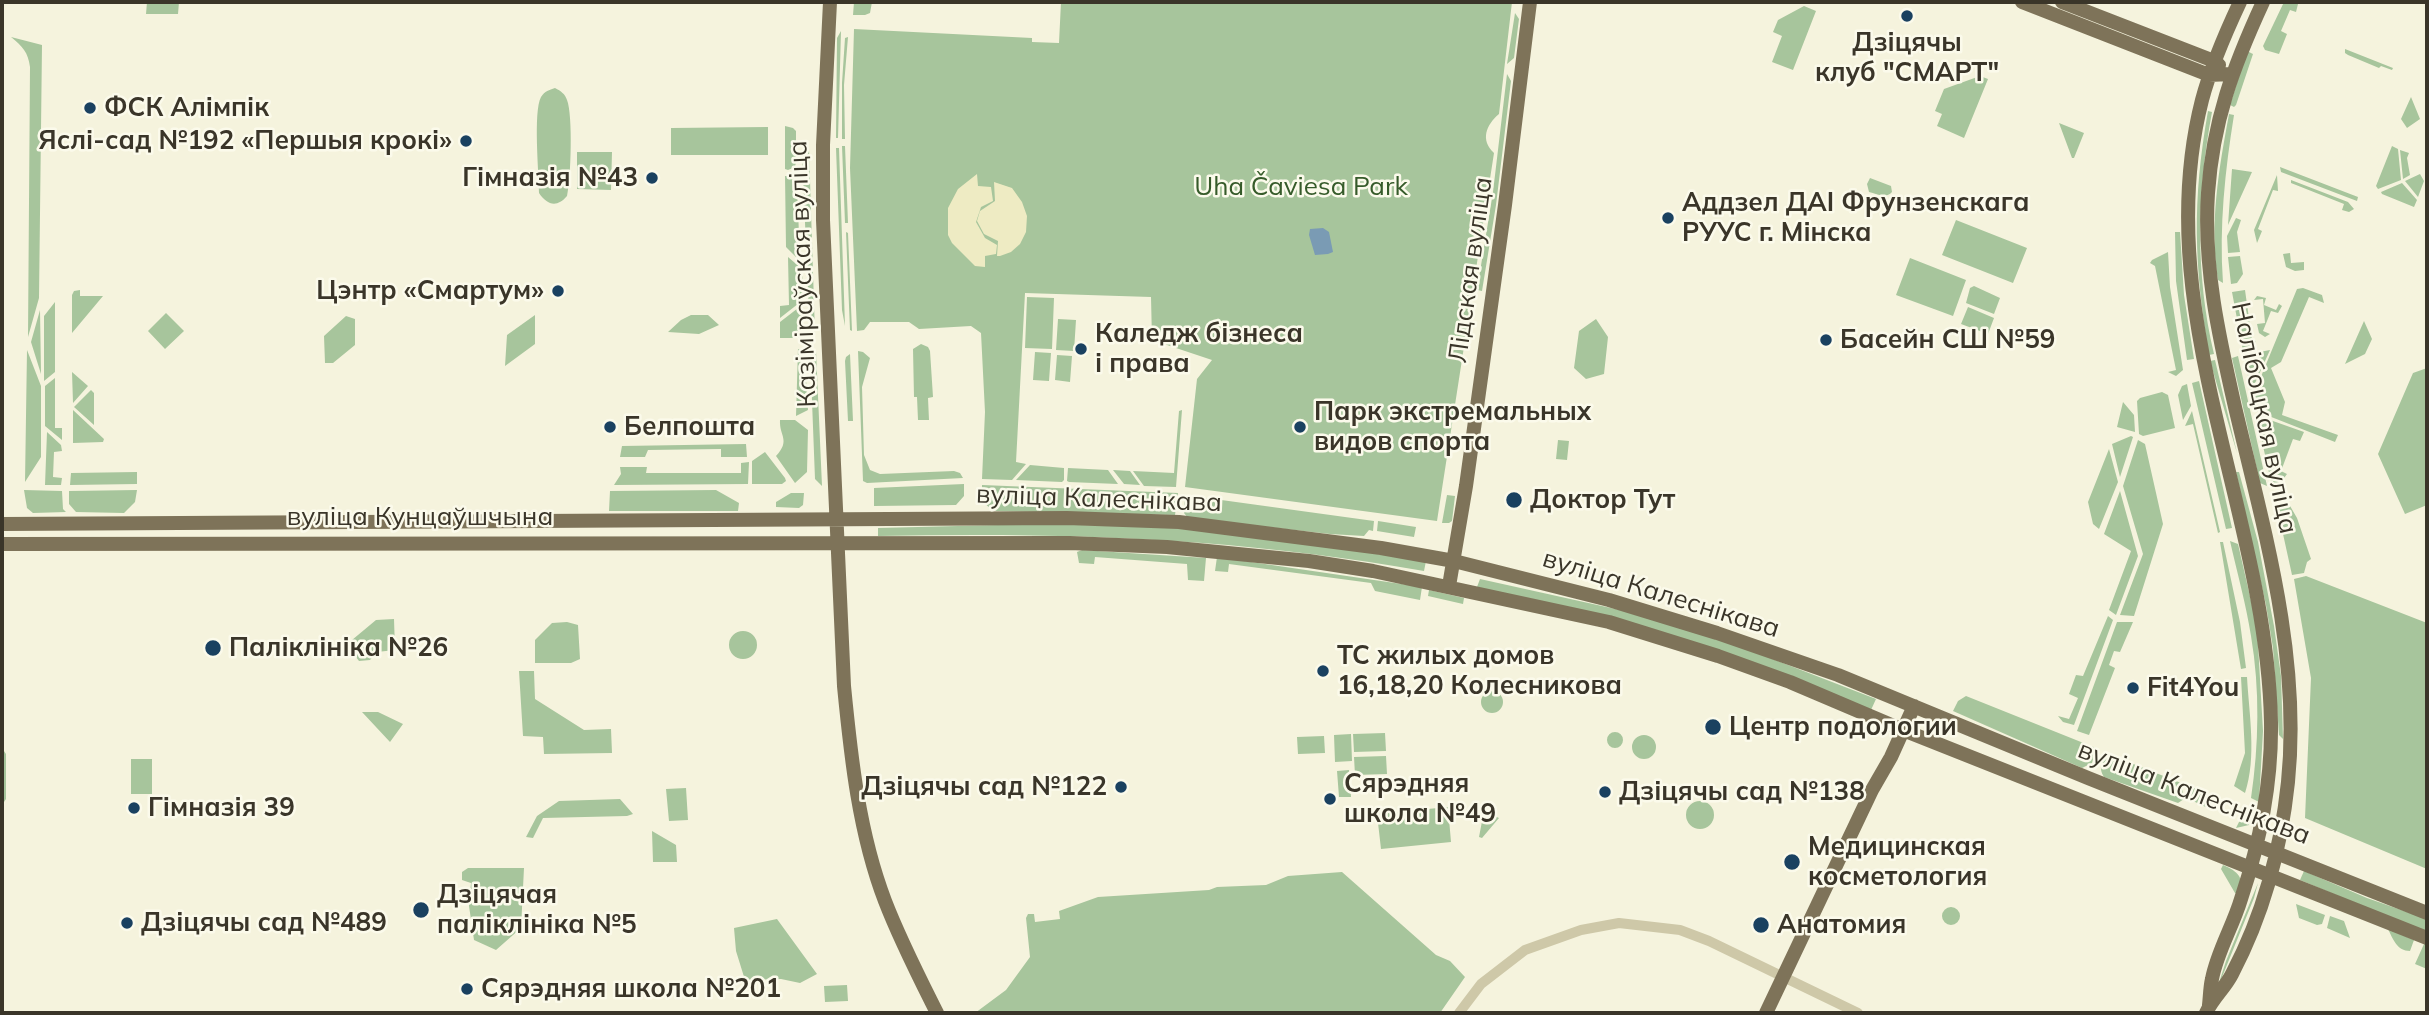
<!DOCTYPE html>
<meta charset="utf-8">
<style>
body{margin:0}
#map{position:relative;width:2429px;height:1015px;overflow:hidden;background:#f5f3dd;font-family:Mulish,sans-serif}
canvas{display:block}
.frame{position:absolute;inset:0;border:4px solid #3a3529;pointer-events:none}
</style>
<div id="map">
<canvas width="2429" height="1015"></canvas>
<div class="frame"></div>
</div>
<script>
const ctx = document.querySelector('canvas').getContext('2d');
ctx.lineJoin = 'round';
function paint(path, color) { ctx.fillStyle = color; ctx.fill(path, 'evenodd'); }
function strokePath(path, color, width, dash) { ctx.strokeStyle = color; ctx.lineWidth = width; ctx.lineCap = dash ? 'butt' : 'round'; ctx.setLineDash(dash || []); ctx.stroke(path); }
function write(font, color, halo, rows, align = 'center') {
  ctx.font = font + ' Mulish,sans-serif'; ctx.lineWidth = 5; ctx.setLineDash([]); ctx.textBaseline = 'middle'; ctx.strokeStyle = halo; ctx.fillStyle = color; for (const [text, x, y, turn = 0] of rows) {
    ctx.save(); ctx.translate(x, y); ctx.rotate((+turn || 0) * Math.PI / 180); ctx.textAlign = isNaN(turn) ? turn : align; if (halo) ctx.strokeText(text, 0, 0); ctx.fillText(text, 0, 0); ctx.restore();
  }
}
const green = new Path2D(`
 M147,2h32l-1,12h-32z
 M854,2h18l-2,11 -5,2h-12z
 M1061,2h451l-13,112c-13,11 -19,26 -5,39l-57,368 -252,-34 12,-108 15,-19 -60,-20 -1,-43 -126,-4 -9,169 10,2 -14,16 -30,-1 3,-67 -4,-79 -10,-7 -52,3 -10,-7h-39l-6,8 -7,1 -7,-163 4,-139 178,9v4l27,1z
 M2284,2l14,2 -2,8 -6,-2 -9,21 6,3 -8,20 -14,-4 -2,-4z
 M1804,6l12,5 -23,59 -21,-8 10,-26 -9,-4 5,-12z
 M1515,13l4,6 -5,39 -7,6z
 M841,31l-3,107h-2l1,-100z
 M11,37l31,8 -3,253 -11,39 2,-270c-2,-15 -7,-20 -19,-30z
 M848,37l-4,48 1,54h-3v-56l3,-45z
 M2345,49l48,19 -1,2 -11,-4 -2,2 -31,-13 -3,-2z
 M2247,51l6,3 -17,51 -2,2 -4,-2z
 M1507,74l4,7 -15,124 -14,86 -5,-1 16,-98z
 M1980,76l8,3 -24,59 -27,-12 5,-12 -7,-3 9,-22z
 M555,88c6,3 10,6 12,12 6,15 4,79 0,96 -10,12 -20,9 -28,-3 0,-20 -6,-81 2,-96 4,-6 8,-7 14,-9z
 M2411,97l9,22 -13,9 -6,-9z
 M2208,111l4,1c-15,81 -17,161 2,242l-5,1c-15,-90 -17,-154 -1,-244z
 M2229,114l5,1c-9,56 -15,111 -11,168l-5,-3c-9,-55 1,-112 11,-166z
 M2059,123l25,10 -10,25h-2z
 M785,126l8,2 3,3v31l-1,5 -7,3 -3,-1z
 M768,127v28h-97v-27z
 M842,146h3l3,77h-3z
 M2392,146l6,3 3,31 -23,9 -2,-3z
 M836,148h3l6,178 -3,-16z
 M805,149h4l6,185 -5,4 -8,-185z
 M2400,150l9,3 -2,5 3,17 -7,4z
 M577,152h35l-1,38 -34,-1z
 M2280,167l78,30 -1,4 -76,-29z
 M2232,169l20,3 -24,53z
 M2420,174l4,7 -6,16 -13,-16z
 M2277,175l1,16 -5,-1 -15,39 4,2 -5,12 -3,-13z
 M785,176h7l5,7 3,78 -14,-14z
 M1870,178l21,8 1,6c-6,7 -15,2 -23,0l-2,-8z
 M2291,180l57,22 6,7 -5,3 -7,-2 2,-6 -53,-21z
 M2402,183l15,17 -3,7 -32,-13 -1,-2z
 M2236,218l5,2 -4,12 3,20 -12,1 -1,-17z
 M1956,220l71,28 -14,35 -71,-28z
 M846,232l2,1 4,98 -2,-1z
 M2175,232h5l4,63 10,64 -7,1 -11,-79z
 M2168,252l2,35 13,83 -7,6 -8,-4 8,-2 -21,-104 -5,-3 2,-3z
 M2290,253l1,10 13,-1v8l-9,1 -9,-4 -3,-13z
 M2240,256l3,18 -6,9 -6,1 -3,-27z
 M788,257l14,12 1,31 -23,18v-12l9,-1z
 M1910,258l56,22 -13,36 -57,-21z
 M1974,286l26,12 -6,16 -28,-11 4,-15z
 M2303,288l19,7 2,8 -15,-6 -28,65 -10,6 14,34 -3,13 56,20 -3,7 -79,-31 -3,-15 44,-107z
 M80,290v6h23l-31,37v-38l2,-4z
 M2245,290l7,50 4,1 -3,9 -10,1 -11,-59z
 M2257,296l9,2 -2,7 12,5 3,-6 3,2 -4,7 -7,-2 -8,20 7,3 -5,3 -6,-4 -2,-9 8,-1 -2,-24 -9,1z
 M1027,297l27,1 -2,51 -27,-1z
 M55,302v70l-11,9v-65z
 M802,305v33h-22v-16z
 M1968,307l26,11 -6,16 -27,-10z
 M40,310l1,64 -10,-32z
 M166,313l18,18 -19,18 -17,-18z
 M535,315v29l-30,22 2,-31z
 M691,315h17l11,10 -20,9 -31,-2 13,-12z
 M346,316l9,3v26l-22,18h-8l-1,-27z
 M1058,319l18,1 -2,31 -18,-1z
 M1596,319l12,18 -4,37 -18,5 -12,-11 5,-37z
 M2364,321l8,18 -7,15 -20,10z
 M921,344l7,3 2,4 3,46 -5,1 1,22h-11l-1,-23h-3l-1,-48z
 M798,349l6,1 4,60 -12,6z
 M810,349l6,2 6,135 -7,-7z
 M27,350l14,36v71l-16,25z
 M2270,350l-19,42 -7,-37z
 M858,351l5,1 7,6 -8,29 2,68 6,15 10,4 74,-3 6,2 3,5 -96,5 -4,-2z
 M1035,352l16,1 -2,28 -16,-1z
 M850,354l3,67h-5l-3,-60 1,-4z
 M1057,355l15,1 -2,26 -15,-2z
 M2238,356l29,130 -7,-3 -28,-125z
 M2215,360l22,93 -27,-92z
 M2427,368v137l-22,9 -27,-60 35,-81z
 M72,372l16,14 -15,17z
 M55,378v50h7v12l-17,-14v-40z
 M2199,381l33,147 -6,1 -34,-146z
 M2187,384l4,22 -8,14 -5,-25 4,-9z
 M91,390l3,3v32l-20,-18z
 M2162,392l6,3 7,33 -32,8 -4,-2 -2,-33 3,-3z
 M2123,402l11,13 1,17 -18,-5z
 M73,410l31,29 -1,3 -30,1z
 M1182,410l-6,77 -32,-1 -11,-15 41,2 5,-62z
 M2192,411l28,121 -2,1 -25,-109 -8,2z
 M2256,415l48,17 -4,9 -7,-2 -12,32 6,3 -8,11 -7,1z
 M780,420h15l13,10 -1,42 -12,11 -19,-27c15,-16 3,-20 4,-36z
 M47,432l14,13 1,6 -8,1 -1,25 9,1 -1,7h-16z
 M2131,436l2,1 -13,40 -8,-33z
 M1558,440l11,1 -2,19 -11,-1z
 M2138,440l7,4 18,80 -29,92 -14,-1 23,-61 -20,-68z
 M746,444l1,13h-26v-8l-73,1 -3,7h-25l2,-11z
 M2109,449l9,33 -19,47 -6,-5 -5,-22z
 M765,452l20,26 1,3 -4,3h-30v-23z
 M749,462l-1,22 -134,1 7,-11 -1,-7h27l-1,6h95v-10z
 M1030,465l34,3v12l-2,2 -46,-2z
 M1068,468l40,2 10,14 -49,-2 -2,-1z
 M1113,470l17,1 10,14 -16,-1z
 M137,472v12l-67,1 1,-12z
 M2236,472h3l19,70 16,84 7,50 2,63 -4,-4 -6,-87 -7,-43z
 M964,484v12l-8,9 -82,1v-18z
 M982,485l196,8 -3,22 -178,-4c-14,-4 -15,-13 -15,-26z
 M24,490l38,1 1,18 3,3 -33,1 -6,-5z
 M137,490l-2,12 -11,11 -48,-1 -7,-8v-13z
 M716,490l23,13 -1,8h-129l1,-20z
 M2120,491l18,65 -22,59 -7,-5 22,-59 -27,-17z
 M2282,492l15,26 14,41 -4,3 -3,11 -12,2 -18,-82z
 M791,493h13l-1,12 -4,3 -23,-1v-5z
 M1185,495l189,26 -1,10 -4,-1 -5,6 -34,-2 -142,-16 -4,-5z
 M1447,495l8,1 -3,25 -3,2h-7z
 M1378,521l38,6 -2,10 -37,-6z
 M1037,524l133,3 68,7 188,27 -2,10c-183,-33 -360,-39 -546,-35v-8z
 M2230,541l8,3 19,83 6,104 -4,71 -8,-4c8,-53 9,-109 0,-162 -5,-32 -14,-64 -21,-95z
 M2220,542h3l17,80 6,46 -5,1z
 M1082,550l124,8 -2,23 -16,-1 -1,-16 -92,-7 -1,7 -15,-1 -2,-11z
 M1217,557l205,30 -2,13 -45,-9 -4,-8 -142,-19 -1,8 -13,-1z
 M2306,576l121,47v246l-122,-51 6,-140 -17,-99z
 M1480,579l140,31 119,36 137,53 -5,11 -394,-123z
 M1429,590l35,8 -1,6 -35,-8z
 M2108,616l5,4 -39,105 -11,-3 -5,-6 11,3 9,-21 -9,-4 7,-19 7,1z
 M394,619l1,31 -18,2 -7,8 -11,1 -6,-8 -1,-13 24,-20z
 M567,622l11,3 2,34 -9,4h-36v-23l17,-17z
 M2117,622h16l-13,30 -6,-1 -5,14 6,3 -26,67 -12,-4z
 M729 645a14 14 0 1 1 28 0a14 14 0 1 1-28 0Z
 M519,671h15l1,28 49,31 27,-1 1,24 -68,1 -1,-17 -20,-1z
 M2241,677h6c2,37 10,80 -2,116l-11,-7 11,-33z
 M1481 702a11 11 0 1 1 22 0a11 11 0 1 1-22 0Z
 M1966,696l130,52 -4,15 -10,5 -129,-57 5,-10z
 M362,712h16l25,12 -13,18z
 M1607 740a8 8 0 1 1 16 0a8 8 0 1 1-16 0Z
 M1385,733l1,18 -32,1 -1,-18z
 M1351,734l1,27 -17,1 -1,-27z
 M1632 747a12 12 0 1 1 24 0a12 12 0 1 1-24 0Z
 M1324,736l1,17 -27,1 -1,-17z
 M2,748l4,6v45l-4,6z
 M2106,753l75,30 3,16 -6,4 -74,-26c-6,-9 -2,-15 2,-24z
 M1386,756l1,18 -32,1 -1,-18z
 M131,759h21v35h-21z
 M1349,770l2,27h-12l-2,-26z
 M2187,785l28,12 -5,12 -17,-8z
 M686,788l2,32 -19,1 -3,-32z
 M620,799l13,15 -6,2 -84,2 -10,20 -7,-1 11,-21 22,-15z
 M1686 815a14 14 0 1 1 28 0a14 14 0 1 1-28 0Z
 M1448,807l3,35 -70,7 -4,-35z
 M2245,810l11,3 -7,12 -13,3z
 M1484,811l15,7 -17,20 -3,-1z
 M652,831l24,14 1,17h-24z
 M2223,865c16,7 20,12 19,29l-7,-1 -14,-24z
 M468,868h56l-3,60 -25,22 -22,-10 -5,-34 2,-23 -9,-3v-8z
 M2304,871l63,27 60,21v14l-127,-53z
 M1342,872l94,83 14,6 15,16 -25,36h-465l31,-23 24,-33 -4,-39 2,-4h6l1,8 25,-3 -1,-8 39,-14 111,-7 8,-3 49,-2 22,-9z
 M2258,883l-4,15 -38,94 10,-31z
 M2296,904l29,11 -3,9 -5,1 -18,-7z
 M1942 916a9 9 0 1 1 18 0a9 9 0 1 1-18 0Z
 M2330,916l14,5 6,17 -23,-10z
 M777,919l40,55 -17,9 -19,-4 -36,1 -9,-29 -2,-23z
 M2388,929l26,11 -4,11c-13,0 -17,-12 -22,-22z
 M2424,944h3v25l-12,-5z
 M847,985l1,16 -23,1 -1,-16z`);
const plaza = new Path2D(`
 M977,174l1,12 13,1 2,14 -12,6 -5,15 9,16 12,7 -1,9 -11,2v11l-10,-1 -23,-23 -4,-8v-27l10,-19z
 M994,182l18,6 10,14 5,14 -1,16 -6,12 -9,8 -11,4h-3l1,-15 -14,-7 -7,-13 3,-10 15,-10z`);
const water = new Path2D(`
 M1323,228l6,4 4,20 -5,2 -13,1 -6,-20 1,-6z`);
const minor = new Path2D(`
 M1459,1013l22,-29 44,-34 56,-20 38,-7 61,7 29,11 149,72`);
const major = new Path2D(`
 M830,2l-7,143v75l21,466c7,72 15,147 41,215 15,39 34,76 52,112
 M2022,2l187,73 22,-1
 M2062,2l152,59 5,4
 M2,524l1065,-6 112,4 202,26 73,13 155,39 108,33 121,42 250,103 339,135
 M2,544l1068,-1 97,4 142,14 64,10 236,51 109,34 72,26 113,48 524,208
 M1449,586l17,-100 39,-281 25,-203
 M2209,1005c1,-8 1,-18 3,-26 5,-27 21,-53 29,-80 19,-57 31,-116 30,-177 -4,-209 -123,-411 -69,-622 9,-34 23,-66 38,-98
 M1766,1013l106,-223 19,-33 23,-51
 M2206,1013c6,-14 19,-25 26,-39 31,-59 49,-125 56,-192 13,-127 -24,-252 -53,-375 -16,-70 -32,-141 -27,-214 5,-72 25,-126 55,-191`);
const markers = [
 [1907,16,7,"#1a4160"],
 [90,108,7,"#1a4160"],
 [466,141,7,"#1a4160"],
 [652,178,7,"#1a4160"],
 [1668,218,7,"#1a4160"],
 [558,291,7,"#1a4160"],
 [1826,340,7,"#1a4160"],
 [1081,349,7,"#1a4160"],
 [610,427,7,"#1a4160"],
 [1300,427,7,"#1a4160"],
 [1514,500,9,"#1a4160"],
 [213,648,9,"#1a4160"],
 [1323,671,7,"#1a4160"],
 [2133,688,7,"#1a4160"],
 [1713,727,9,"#1a4160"],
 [1121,787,7,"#1a4160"],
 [1605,792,7,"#1a4160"],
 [1330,799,7,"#1a4160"],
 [134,808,7,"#1a4160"],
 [1792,862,9,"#1a4160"],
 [421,910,9,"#1a4160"],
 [127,923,7,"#1a4160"],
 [1761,925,9,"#1a4160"],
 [467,989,7,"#1a4160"]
];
const poiNames = [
 ["Дзіцячы",1907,43,"center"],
 ["клуб \"СМАРТ\"",1907,73,"center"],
 ["ФСК Алімпік",104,108],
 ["Яслі-сад №192 «Першыя крокі»",452,141,"right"],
 ["Гімназія №43",638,178,"right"],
 ["Аддзел ДАІ Фрунзенскага",1682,203],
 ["РУУС г. Мінска",1682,233],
 ["Цэнтр «Смартум»",544,291,"right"],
 ["Каледж бізнеса",1095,334],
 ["і права",1095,364],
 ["Басейн СШ №59",1840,340],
 ["Парк экстремальных",1314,412],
 ["видов спорта",1314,442],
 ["Белпошта",624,427],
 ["Доктор Тут",1530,500],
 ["Паліклініка №26",229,648],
 ["ТС жилых домов",1337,656],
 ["16,18,20 Колесникова",1337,686],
 ["Fit4You",2147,688],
 ["Центр подологии",1729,727],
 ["Сярэдняя",1344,784],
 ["школа №49",1344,814],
 ["Дзіцячы сад №122",1107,787,"right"],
 ["Дзіцячы сад №138",1619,792],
 ["Гімназія 39",148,808],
 ["Медицинская",1808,847],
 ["косметология",1808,877],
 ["Дзіцячая",437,895],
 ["паліклініка №5",437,925],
 ["Дзіцячы сад №489",141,923],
 ["Анатомия",1777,925],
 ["Сярэдняя школа №201",481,989]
];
const parkNames = [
 ["Uha Čaviesa Park",1301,187]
];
const streetNames = [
 ["Лідская вуліца",1471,270,-82],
 ["Казіміраўская вуліца",803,274,-92],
 ["Налібоцкая вуліца",2264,418,78],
 ["вуліца Калеснікава",1099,499,2],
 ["вуліца Кунцаўшчына",420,517],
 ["вуліца Калеснікава",1661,594,17],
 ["вуліца Калеснікава",2194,793,21]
];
paint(green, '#a7c59c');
paint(plaza, '#eeebc3');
paint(water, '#7a9bb4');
strokePath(minor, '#cec8a8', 10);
strokePath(major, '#7e7359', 14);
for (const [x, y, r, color] of markers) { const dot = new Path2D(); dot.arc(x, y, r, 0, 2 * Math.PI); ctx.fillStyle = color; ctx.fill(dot); strokePath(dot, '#fbfaeb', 2.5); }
write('bold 26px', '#3a3529', '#fbfaeb', poiNames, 'left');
write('26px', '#365b2a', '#fbfaeb', parkNames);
write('26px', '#3a3529', '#fbfaeb', streetNames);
</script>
